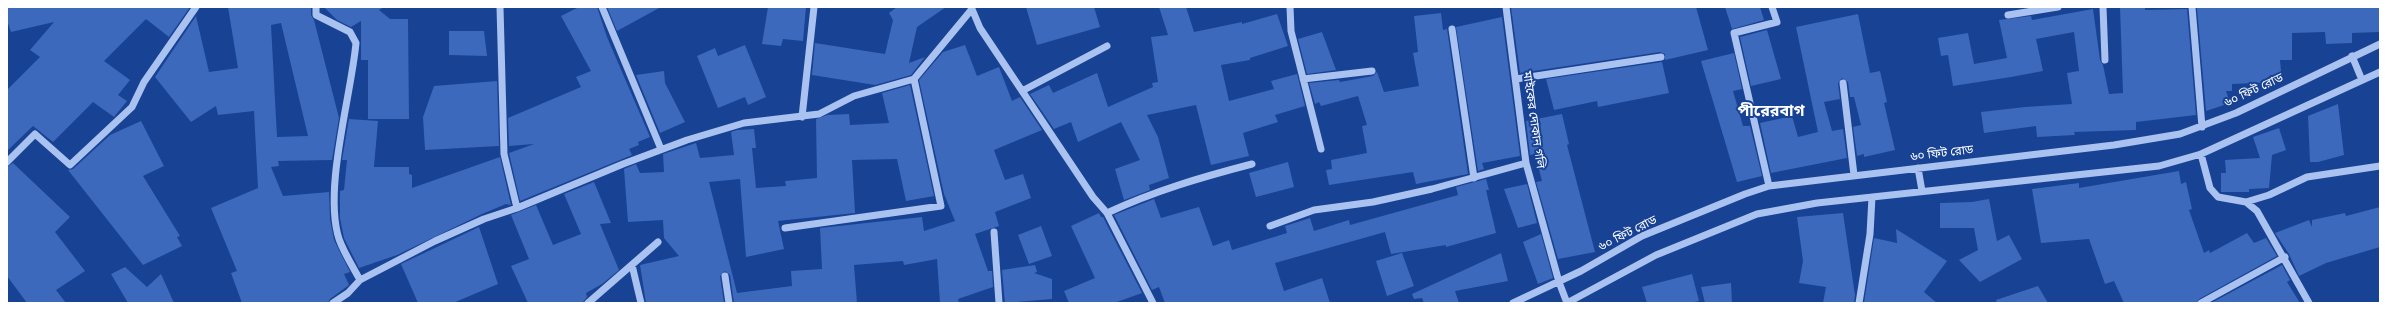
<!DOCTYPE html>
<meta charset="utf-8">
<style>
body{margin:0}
#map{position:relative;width:2387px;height:310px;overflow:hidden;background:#184294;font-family:"Nunito Sans",sans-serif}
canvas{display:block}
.frame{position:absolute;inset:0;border:8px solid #fff;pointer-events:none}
</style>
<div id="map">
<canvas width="2387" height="310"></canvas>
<div class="frame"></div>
</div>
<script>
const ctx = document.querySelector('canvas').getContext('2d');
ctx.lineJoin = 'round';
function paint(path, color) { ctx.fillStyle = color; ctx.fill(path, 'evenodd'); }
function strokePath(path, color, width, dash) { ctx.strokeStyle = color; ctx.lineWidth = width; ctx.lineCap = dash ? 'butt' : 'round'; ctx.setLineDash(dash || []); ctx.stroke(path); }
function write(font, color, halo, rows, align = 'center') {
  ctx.font = font + ' "Nunito Sans","Noto Sans Bengali",sans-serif'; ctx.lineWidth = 4; ctx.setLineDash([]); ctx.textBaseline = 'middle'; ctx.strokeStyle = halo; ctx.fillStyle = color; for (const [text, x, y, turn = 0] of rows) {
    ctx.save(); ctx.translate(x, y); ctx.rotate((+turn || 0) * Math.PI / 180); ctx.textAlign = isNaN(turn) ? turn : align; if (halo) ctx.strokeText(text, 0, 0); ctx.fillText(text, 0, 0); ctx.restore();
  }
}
const building = new Path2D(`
 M7,7h183l-21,30 -23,-18 -42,42 26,19 -12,15 9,6 -13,16 -21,-15 -40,40 -20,-16 -26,25v-61l33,-33 -10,-7 24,-28 -43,10 -4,-12z
 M228,7h83v8l3,5 25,98 -7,42 -54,1 1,5 -8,1 12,29 46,-4 1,27 4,21 16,32 -6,2 5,11 -19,14 -2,4h-86l-11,-30 6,-2 -26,-63 47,-20 -4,-77 -36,4 -2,-9 -25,16 -36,-45 41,-61 13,56 29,-4zM281,23l27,113 -31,1 -6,-112z
 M324,7h60l-5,3 11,9h18l1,100h-41v-59h-7v-39l-10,6 -14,-7z
 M579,7h18l10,30 43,100 -12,5 1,3 -10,4 3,6 -112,46 -11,-48 25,-9 -25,2 -1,-28 73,-31 -5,-10 15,-6 -30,-55z
 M607,7h54l-44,24z
 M768,7h38l-3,34 -20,-2 -2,7 -19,-2z
 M897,7h49l-29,20 -8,36 16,-6 -14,18 -36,10 -63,-10 3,-32 70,11 8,-34 -4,-7z
 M1026,7h68l6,20 -63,18z
 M1159,7h27l8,25 48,-10v2l35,-10 11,32 -38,12v2l-29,5 8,36 45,-12 -3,-8 26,-7 8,32 -30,9 3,7 -35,11 6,23 -38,9 -15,-60 -49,10 11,22 11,41 -20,7 1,5 -26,10 -9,-31 25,-9 -19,-38 -43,20 -7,-20 -17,7 -24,-35 19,-9 4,8 44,-20 11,34 45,-20 -1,-4 6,-1 -7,-45 17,-2z
 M1511,7h185l12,43 -43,10v-6l-5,-2 -140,21z
 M1725,7h35l4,13 -32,9z
 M2120,7h25v3l42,-1 9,106 -60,7v8l-62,2 1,3 -38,2 -1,-11 -52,7 -3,-21 44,-5 47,-3 -5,-31 12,-2 -5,-39 -38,7 7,32 -32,6 -58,9 -5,-31 -7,1 -3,-18 30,-5 6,31 33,-6 -8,-38 32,-4 1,4 61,-11 7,51 3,5 6,29 14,-1z
 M2199,7h180l1,25 -28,1v10l-26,1 -1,-12 -33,1v27h-12l2,22 -50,2v7h-6l4,12 -24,8 -9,-103z
 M1441,13l2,17 4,-1 21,145 -52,10 -3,-12 -84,13 -3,-15 6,-1 -1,-9 36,-7 -5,-27 5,-1 -9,-29 -37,10 -2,-4 -4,2 -6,-21 30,-3 1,2 33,-6 4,-4 7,20 35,-6 -6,-33 5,-1 -4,-36z
 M1858,14l12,59 10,-2 7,31 -3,1 11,47 -31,7v-3l-7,2 -4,-29 8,-2 -7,-28h-4l-2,-15 -6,-4 -4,5 2,16 -16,3 8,29 11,-2 4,29 -76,15 -11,-50 32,-7 6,21 20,-5 -22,-105z
 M1502,17l18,139 -38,7 2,6 -6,2 -22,-144z
 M1767,30l14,49 -30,7 -11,-49z
 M449,31h35l3,25 -38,-1z
 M1322,32l14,38 -29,4 -9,-35z
 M745,45l21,52 -18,8 -3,-8 -27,11 -21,-52 18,-8 3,8z
 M965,45l12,31 22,-9 13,34 8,-4 22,33 -48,20 11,30 18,-6 8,24 -36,14 4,14 -24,8 13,37h4l1,16 -35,12 1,4h-19l-3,-44 -33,6 -1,-4 -49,4 3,38h-123l-4,-28 -5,-4 -5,5 4,27h-78l-6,-38 39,-9 -15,-18 -1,-18 -35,2 -4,-53 12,-5 4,9 24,-1 -1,-18 33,-11 4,15 34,-3 -3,-23 6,-2 17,-1 2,19h-4l4,40 30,-2 -1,-5 32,-3 -1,-59 11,-4 22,-1 1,11 39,-2 -7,-30 28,-8 24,111 -28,5 -9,-42 -45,1 3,53 -77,8 6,28 -38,8 -6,-78 -31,3 28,111 55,-7 -1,-15 31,-2 -2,-41 102,-11 2,14 31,-10 -11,-27 -25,-114 24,-28z
 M1734,53l8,36 -9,2 10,35h7l12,50 -25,6 -36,-121z
 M1662,62l7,31 -71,14 -1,-6 -43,9 -8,-31z
 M664,71l1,12 20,39 -25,11 -24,-58z
 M497,81l2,65 -74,4 -2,-33 11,-31z
 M2338,104l6,51 -26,7h-8l-2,-46z
 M1562,114l7,30 -2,1 28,107 -37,7 -22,-77 6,-1 -7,-27 -5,1 -4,-34z
 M349,119l29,2 -4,46h35v7l3,1v13l88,-31 11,48 -5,-1 -24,10 -85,41 -38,13 -15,-30 -4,-20v-27l4,-1 3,-30h-5z
 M141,121l23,45 -21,10 37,60 -3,1 5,9 -39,19 -75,-95 5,-1 37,-34z
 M2279,128l7,22 -14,5 -3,33 -20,1v3h-28v-19h5l-1,-13 35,-2 -7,-21z
 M1288,162l6,25 -38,10 -7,-24z
 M13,163l57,54 -15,15 30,39 -29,19 10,13h-39l-20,-27v-109z
 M2179,171l2,13 5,-2 6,27 -3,1 15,43 5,-3 1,3 37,-20 7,10 12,-5 11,18 -78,43 -3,4h-72l-10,-22 -9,3 -16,-45 -48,4 -9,-54 47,-6v5z
 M1486,179l3,11h-3l10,43 -50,14v-2l-55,9 -6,-22 -110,31 9,28 38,-13 8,25h-165l-6,-16 -7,3 -38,-75 40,-16 7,19 38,-11 14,39 16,-6 3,10 55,-17 -2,-7 25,-8 4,13 35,-11 1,5 108,-30 -2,-8z
 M594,182l17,41 -11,1 19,46 -17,14 -16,9 1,4 -4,5 -55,1 -17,-37 18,-7 -18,-44 25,-10 17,40 28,-11 -17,-40z
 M1527,184l10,39 -19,5 -14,-39z
 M1989,199l8,42 12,-6 13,24 -42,23 -21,-22 19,-10 -4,-22h-34v-25l32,-1z
 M2380,207v40l-54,16 -27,13 -10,-22 -14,-21 34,-13 3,7v-7l33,-7 1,3z
 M1099,213l2,4h2l39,76 -28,10h-45l-5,-12 31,-13 -24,-52z
 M1843,213l12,82 -1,8h-31l3,-16 -27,-4 4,-22 -6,-44z
 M1041,226l11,30 -23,8 -11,-29z
 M479,227l19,57 -45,19h-35l-17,-39z
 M1896,229l51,32 -23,31 13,11h-73l10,-65 23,5z
 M1541,234l12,44 -15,6 -15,-42z
 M1402,253l12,33 -27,10 -11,-35z
 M1501,253l7,28 -53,10 4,12h-35l-2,-5 -8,1 -2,-5z
 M1035,265l2,7 -3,1 18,6v20l-47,4 -3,-33z
 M2282,265l8,15 -3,2 13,21h-89z
 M125,267l22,20 14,-13 13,29h-46l-17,-29z
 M1692,274l7,27 -10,2h-42l-5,-16z
 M1731,283l1,20h-27l-4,-16z
 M2038,286l10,17h-51l-1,-3z`);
const minor = new Path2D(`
 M316,7v8l34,17 6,11c-5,54 -33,146 -17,196 5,14 14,28 21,41l-12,13 -15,10
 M500,7l4,147 13,54
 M602,7l59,142
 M1290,7l1,24 30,118
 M1506,7l20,156 33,119 8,21
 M2103,7l2,53
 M2192,7l10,120
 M972,9l8,19 113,169 14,16c47,-22 95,-36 145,-49
 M2008,15l50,-8
 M1452,29l22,149
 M2352,56l10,24
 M1303,79l69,-8
 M1516,79l145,-22
 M1843,83l11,92
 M1022,91l85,-45
 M802,117l12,-110
 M2201,154l9,34 8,9 28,5 11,9 52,92
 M7,162l28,-28 35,31 62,-58 12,-25 52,-75
 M1918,168l4,23
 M1769,186l-35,-153 43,-11 -5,-15
 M2246,202l23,-7 38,-18 73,-11
 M1107,213l46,90
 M1270,226l44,-16 59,-8 59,-13 94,-26
 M785,228l156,-22 -27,-127
 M994,232l5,71
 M632,265l9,38
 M725,276l4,27
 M360,280l75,-39 49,-22 33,-11 106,-44 64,-24 57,-17 75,-9 35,-18 60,-17 58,-70 -1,-2
 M588,303l70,-61
 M1513,303l68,-32 61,-35 103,-42 24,-8 345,-41 66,-11 56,-21 144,-69
 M1567,303l89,-48 101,-41 60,-11 342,-37 42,-12 179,-82
 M1859,303l11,-69 2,-37
 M2201,303l84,-46`);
const streetNames = [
 ["৬০ ফিট রোড",2254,91,-25],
 ["মাইকের দোকান গলি",1533,120,82],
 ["৬০ ফিট রোড",1942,154,-7],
 ["৬০ ফিট রোড",1628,234,-27]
];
const districtNames = [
 ["পীরেরবাগ",1771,112]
];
paint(building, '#3c69bb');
strokePath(minor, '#a9c2f0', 7);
write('12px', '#fff', '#184294', streetNames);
write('bold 16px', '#fff', '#184294', districtNames);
</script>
